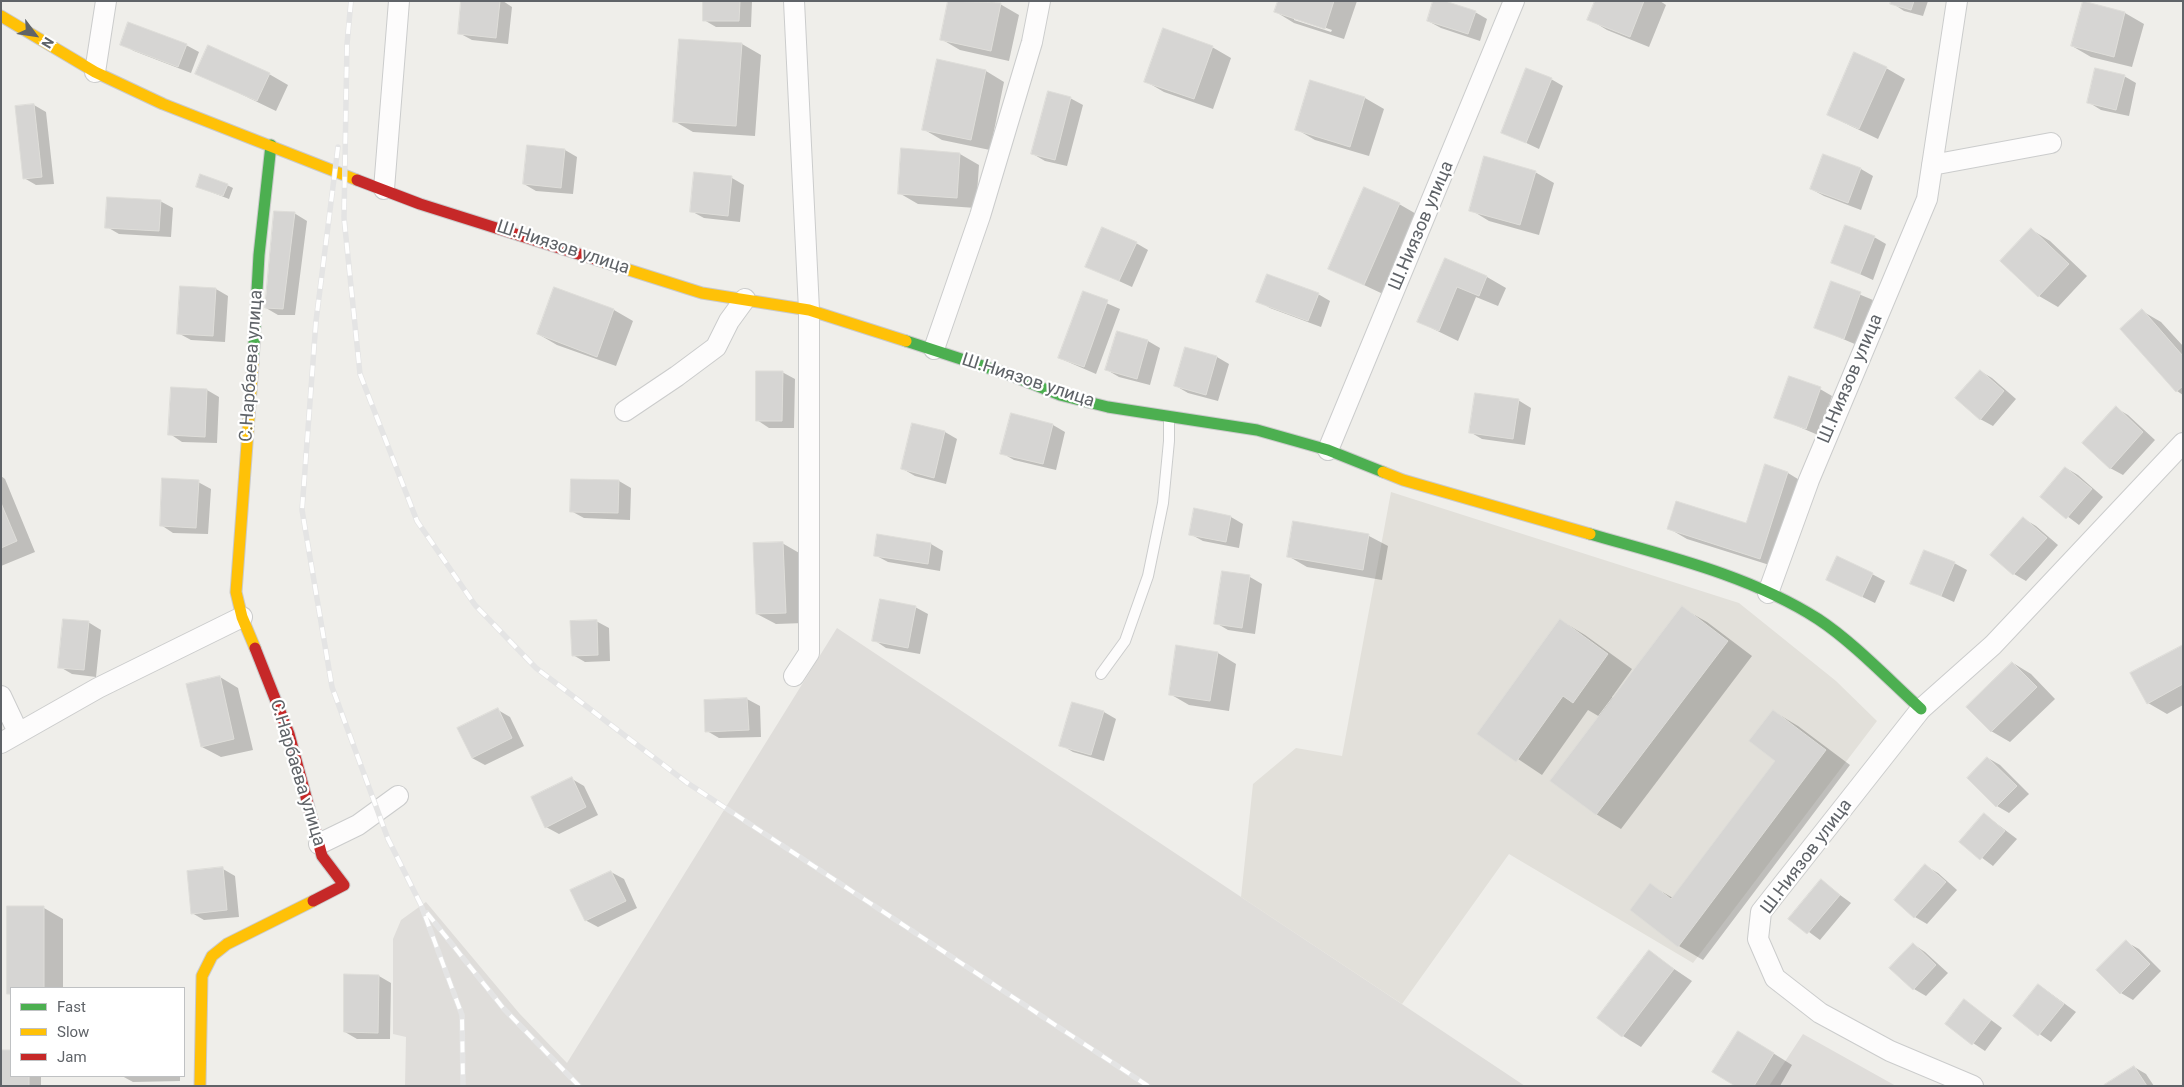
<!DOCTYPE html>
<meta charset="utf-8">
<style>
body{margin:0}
#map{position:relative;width:2184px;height:1087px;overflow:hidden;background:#efeeea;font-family:Roboto,sans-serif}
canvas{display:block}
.frame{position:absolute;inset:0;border:2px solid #5f6368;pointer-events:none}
.legend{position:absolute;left:10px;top:987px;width:175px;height:90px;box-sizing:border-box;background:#fff;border:1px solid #bfc1c3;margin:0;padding:6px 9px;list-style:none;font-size:15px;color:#5f6368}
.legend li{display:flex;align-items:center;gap:10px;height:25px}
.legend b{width:25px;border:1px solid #bfc1c3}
.north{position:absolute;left:10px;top:10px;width:50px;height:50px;-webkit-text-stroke:4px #fff;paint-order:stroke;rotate:121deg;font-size:14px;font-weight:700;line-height:20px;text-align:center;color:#5f6368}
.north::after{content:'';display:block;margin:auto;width:18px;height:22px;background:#5f6368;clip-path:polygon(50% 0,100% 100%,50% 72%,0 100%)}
</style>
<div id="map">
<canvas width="2184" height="1087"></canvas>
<div class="frame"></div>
<ul class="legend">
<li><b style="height:6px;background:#4caf50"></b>Fast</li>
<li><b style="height:6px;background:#ffc107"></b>Slow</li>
<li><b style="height:6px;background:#c62828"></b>Jam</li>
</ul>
<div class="north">N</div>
</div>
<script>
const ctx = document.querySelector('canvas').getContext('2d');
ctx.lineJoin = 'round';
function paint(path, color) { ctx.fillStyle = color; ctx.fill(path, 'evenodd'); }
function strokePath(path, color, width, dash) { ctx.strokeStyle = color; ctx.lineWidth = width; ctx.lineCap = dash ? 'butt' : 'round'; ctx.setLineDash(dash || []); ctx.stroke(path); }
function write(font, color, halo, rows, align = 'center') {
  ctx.font = font + ' Roboto,sans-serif'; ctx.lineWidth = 4.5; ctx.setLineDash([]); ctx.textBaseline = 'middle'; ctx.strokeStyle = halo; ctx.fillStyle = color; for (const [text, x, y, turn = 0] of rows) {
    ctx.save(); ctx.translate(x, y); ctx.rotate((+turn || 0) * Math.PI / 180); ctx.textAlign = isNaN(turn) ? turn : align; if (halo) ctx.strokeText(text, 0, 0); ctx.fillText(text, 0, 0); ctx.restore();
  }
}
const industrial = new Path2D(`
 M837,628l688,458h-1120l1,-49 -13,-3v-95l8,-19 25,-18 93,111 48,50z
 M1803,1034l93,52h-127z`);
const education = new Path2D(`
 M1391,492l348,111 97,78 41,40 -184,242 -184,-109 -107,150 -161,-107 12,-113 43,-36 46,8z`);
const shadow = new Path2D(`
 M462,1h41l9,6 -4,37 -36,-4 -13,-7z
 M704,1h48l-1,26h-35l-12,-7z
 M949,1h38l13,3 19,11 -10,46 -49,-11 -19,-11z
 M1279,1h78l-13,38 -50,-16 -18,-11zM1294,17l38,13 -1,2 -37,-12z
 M1596,1h64l6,4 -17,42 -42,-17 -18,-11z
 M1892,1h36l-5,15 -19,-5 -12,-8z
 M2084,2l41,11 19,11 -12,43 -41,-10 -19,-11z
 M1475,12l12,7 -7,22 -39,-13 -13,-7z
 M121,44l65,1 13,7 -8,21 -57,-22z
 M742,44l19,11 -6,81 -62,-4 -19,-11z
 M1212,47l19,11 -18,51 -49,-17 -19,-11z
 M1886,68l19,11 -27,60 -50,-24z
 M986,71l18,11 -14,68 -48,-10 -19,-11z
 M197,73l72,1 19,11 -12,26z
 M2124,76l12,7 -7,33 -28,-6 -13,-8z
 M1551,79l12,7 -24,63 -36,-17z
 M1311,82l54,16 19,11 -15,47 -54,-16 -19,-11z
 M1070,98l13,7 -16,61 -22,-5 -12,-7z
 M34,105l12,7 8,72 -18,1 -12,-7z
 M565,150l12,7 -4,37 -37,-3 -12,-7z
 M903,150l57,4 19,11 -3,43 -58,-4 -19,-11z
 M1823,156l38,13 12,7 -12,34 -37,-14 -13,-7z
 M1535,172l19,11 -15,52 -50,-14 -18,-11z
 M695,174l37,4 12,7 -4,37 -36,-4 -13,-7z
 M227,185l6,3 -4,11 -26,-10z
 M160,201l13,7 -2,29 -52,-3 -12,-7z
 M1399,204l19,11 -35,79 -53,-25z
 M294,213l13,8 -12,94h-17l-12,-7z
 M2032,230l18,11 37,35 -29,31 -19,-11 -37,-35z
 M1874,237l12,7 -13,36 -40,-18z
 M1136,243l12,7 -16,37 -46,-21z
 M1445,259l42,18 19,11 -8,18 -22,-9 -18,44 -39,-19z
 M1832,283l41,17 -16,45 -42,-18z
 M216,289l12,7 -3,46 -34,-2 -13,-7z
 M555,289l59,21 19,11 -17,45 -59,-21 -19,-11z
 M1083,293l37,16 -24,65 -37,-16z
 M1318,294l12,7 -9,26 -51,-19 -12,-7z
 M2142,311l19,11 22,24v49l-6,-4z
 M1148,341l12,7 -10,37 -31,-8 -12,-7z
 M1217,357l12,7 -11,37 -30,-8 -12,-7z
 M1980,371l12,7 24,21 -23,27 -13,-7z
 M782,372l13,7 -1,49h-25l-12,-8z
 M172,388l35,2 12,7 -2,46 -35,-1 -12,-8z
 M1820,389l12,7 -14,39 -42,-18z
 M1518,400l13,8 -6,37 -43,-6 -12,-7z
 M2116,408l12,7 27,25 -32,35 -13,-7z
 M1012,414l41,11 12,7 -9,38 -42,-10 -12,-7z
 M913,425l32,7 12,7 -11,45 -31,-8 -12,-7z
 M2066,468l12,7 25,22 -24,28 -37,-28z
 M1788,473l18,11 -27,84 -92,-29 -19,-11 79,-3z
 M1,476l4,3 30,73 -34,14z
 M619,481l12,7 -1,32 -46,-2 -13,-7z
 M198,482l13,7 -3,45 -35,-1 -12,-8z
 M1195,510l36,7 12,7 -4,24 -36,-7 -13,-7z
 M2024,519l12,7 22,19 -32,36 -12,-7 -22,-19z
 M1294,523l75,13 19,10 -6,34 -75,-13 -19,-11z
 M782,543l19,11 3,69 -28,1 -19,-10z
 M931,544l12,7 -3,20 -52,-9 -13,-7z
 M1954,563l13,7 -13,32 -42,-19z
 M1223,573l27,4 12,7 -7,50 -27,-4 -12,-7z
 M1872,574l13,7 -10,22 -48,-23z
 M915,607l13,7 -8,40 -34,-6 -12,-8z
 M1682,608l25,14 45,34 -131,173 -25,-15 4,-97 -12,-7 -46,65 -63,-42 81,-113 25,15 47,34 -20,28 2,1z
 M596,621l13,7 1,33 -25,1 -12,-7z
 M88,622l13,8 -5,47 -24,-3 -12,-7z
 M2183,646v59l-16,9 -19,-11z
 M1218,653l18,11 -7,47 -40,-6 -19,-11z
 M2013,663l18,11 24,25 -45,43 -19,-11z
 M220,677l18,11 15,62 -32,7 -19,-10z
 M747,699l13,7 1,31 -42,1 -12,-7z
 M1073,703l31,9 12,7 -12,42 -31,-9 -12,-7z
 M498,710l12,7 14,29 -39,19 -13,-7z
 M1773,711l25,15 52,39 -147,195 -24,-14 -29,-61 23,13 103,-137z
 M1988,758l12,7 29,29 -20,19 -12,-7 -29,-28z
 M572,779l12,7 14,29 -39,19 -13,-7z
 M1984,814l33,25 -24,27 -32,-24z
 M1926,866l12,7 19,17 -30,34 -12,-7z
 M223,869l12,7 4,41 -35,3 -12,-7z
 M611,872l13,7 13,29 -39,19 -13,-7z
 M1821,881l30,22 -31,37 -30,-22z
 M8,908h36l19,11v69h-52v7l-3,-2z
 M2126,942l13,7 22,22 -28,29 -12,-7z
 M1913,944l12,8 23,21 -22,23 -12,-7z
 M1649,952l43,29 -51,66 -18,-11z
 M379,976l12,7 -1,56h-33l-12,-7z
 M2039,985l37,27 -25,30 -37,-26z
 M1965,1001l37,27 -17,23 -12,-8z
 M1757,1043l35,22 -12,21h-42z
 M1,1051h10v25h30v10h-40z
 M2134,1067l12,7 8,12h-48z
 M122,1076h58v5l-47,1z`);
const building = new Path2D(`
 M461,1h39l-4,37 -38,-4z
 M703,1h37l-1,20h-36z
 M948,1l53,2 -10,48 -51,-11z
 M1278,1h56l-9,28 -51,-17z
 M1433,1h12l31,10 -8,23 -41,-13z
 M1595,1h49l-14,36 -43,-17z
 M1891,1h23l-3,9 -21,-6z
 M2083,1l42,11 -11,45 -43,-11z
 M128,22l59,22 -9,23 -58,-22z
 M1163,28l50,18 -19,53 -50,-17z
 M679,39l63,4 -6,83 -63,-4z
 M208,45l62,28 -13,28 -62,-27z
 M1854,52l33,15 -28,62 -32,-14z
 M937,59l49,11 -15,70 -49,-10z
 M1526,68l26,10 -26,65 -25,-10z
 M2095,68l30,7 -9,35 -29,-7z
 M1310,80l55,17 -15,50 -55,-17z
 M1048,91l23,6 -16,63 -24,-6z
 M34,104l8,73 -19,2 -8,-73z
 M527,145l38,4 -4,39 -38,-4z
 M901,148l59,5 -3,45 -59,-4z
 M1823,154l38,14 -13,35 -38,-14z
 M1484,156l52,15 -16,54 -51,-14z
 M694,172l38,4 -4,40 -38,-4z
 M200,174l28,10 -5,12 -27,-9z
 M1364,187l36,16 -36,82 -36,-16z
 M107,197l54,3 -2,31 -54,-3z
 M274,211l21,1 -12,97 -18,-1z
 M1845,225l30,11 -15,38 -29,-11z
 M1102,227l35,15 -18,39 -34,-14z
 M2031,228l38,36 -31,33 -38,-36z
 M1445,258l42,18 -8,20 -22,-9 -18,44 -22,-9z
 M1267,274l52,19 -11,28 -52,-19z
 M1831,281l30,11 -17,47 -30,-11z
 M180,286l36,2 -3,48 -36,-2z
 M554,287l60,22 -17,48 -60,-23z
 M1083,291l25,9 -24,67 -26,-9z
 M2142,309l41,47v30l-7,6 -56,-63z
 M1117,331l31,9 -11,39 -32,-9z
 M1185,347l32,9 -11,39 -32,-9z
 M1980,370l24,21 -24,29 -25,-22z
 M756,371h27l-1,50h-26z
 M1789,376l32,11 -15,42 -32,-11z
 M171,387l36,2 -2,48 -37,-2z
 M1475,393l44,6 -6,40 -44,-6z
 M2116,406l27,26 -33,37 -28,-26z
 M1011,413l42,11 -10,40 -43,-10z
 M912,423l33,8 -11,47 -33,-9z
 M1765,464l23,8 -28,87 -93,-30 9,-28 70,22z
 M2065,467l27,22 -26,30 -26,-22z
 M162,478l37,2 -3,48 -36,-2z
 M571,479l48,1 -1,33 -48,-1z
 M1,503l16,38 -16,7z
 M1194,508l37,8 -5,26 -37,-7z
 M2023,517l24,21 -34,37 -23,-20z
 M1293,521l76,13 -6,36 -76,-13z
 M877,534l54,9 -3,21 -54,-8z
 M783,542l3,71 -30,1 -3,-71z
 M1924,550l31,12 -14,34 -31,-12z
 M1837,556l36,17 -11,24 -36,-17z
 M1222,571l28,4 -8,53 -28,-4z
 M880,599l36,7 -8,42 -36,-7z
 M1682,606l46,35 -132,174 -46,-34z
 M63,619l26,2 -5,49 -26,-2z
 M1560,619l48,35 -35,49 -10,-7 -47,66 -39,-28z
 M597,620l1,35 -26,1 -2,-35z
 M1176,645l42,7 -8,49 -41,-6z
 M2183,645v39l-36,20 -17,-31z
 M2012,662l25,25 -46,45 -25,-25z
 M220,676l14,63 -33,8 -15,-63z
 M747,698l2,32 -44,2 -1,-32z
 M1072,702l32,9 -13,44 -32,-9z
 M498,708l14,30 -40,20 -15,-30z
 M1773,710l53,40 -148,197 -48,-37 20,-27 21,16 104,-138 -26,-20z
 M1987,757l30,29 -21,21 -29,-29z
 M572,777l14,30 -41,21 -14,-31z
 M1984,813l21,18 -25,29 -21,-18z
 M1925,864l21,18 -32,36 -20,-18z
 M223,867l4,43 -36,4 -4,-43z
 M611,871l15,30 -41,20 -15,-31z
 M1821,879l19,16 -33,39 -19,-15z
 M7,906h37v82h-33v6h-4z
 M2126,940l24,24 -30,30 -24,-24z
 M1913,943l23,22 -23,25 -24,-22z
 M1649,950l25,19 -52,68 -25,-19z
 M344,974l35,1 -1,58 -34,-1z
 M2038,984l26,20 -26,32 -25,-20z
 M1964,999l27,21 -19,25 -27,-21z
 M1738,1031l36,22 -20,33h-19l-23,-14z
 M1,1050h10v26h18v10h-28z
 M2134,1066l13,20h-43v-1z`);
const lane = new Path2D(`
 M1101,674l24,-33 23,-65 15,-73 6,-62v-25`);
const street = new Path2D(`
 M95,72l11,-71
 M1932,165l119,-22
 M384,189l15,-188
 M934,349l46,-133 52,-174 8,-41
 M625,411l52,-35 39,-29 13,-26 16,-22
 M1328,450l186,-449
 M1768,593l41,-113 118,-281 30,-198
 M794,676l15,-23v-343l-15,-309
 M1,696l17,36
 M1,743l97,-55 144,-71
 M319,844l39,-19 40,-29
 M1973,1086l-83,-35 -70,-38 -45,-35 -17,-39 3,-27 160,-203 72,-64 190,-202`);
const fast = new Path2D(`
 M906,341l104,34 50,20 48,12 149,23 71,20 55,22
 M253,363l6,-108 12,-110
 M1590,534c76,22 159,41 228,85 35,23 71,61 103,90`);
const slow = new Path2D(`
 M1,16l94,56 68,32 194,76
 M604,262l98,31 107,17 97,31
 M253,363l-17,229 6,25 13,31
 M1383,472l20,8 187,54
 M200,1086l2,-110 10,-20 15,-12 86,-43`);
const jam = new Path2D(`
 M357,180l63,24 184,58
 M255,648l34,86 33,122 22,29 -31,16`);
const rail = new Path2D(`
 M351,1l-4,43 -3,174 16,156 57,147 58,84 61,63 150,114 462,304
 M338,147l-22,174 -14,189 30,177 56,152 33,66 41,110 1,71
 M427,913l77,96 75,77`);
const streetNames = [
 ["Ш.Ниязов улица",1422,226,-67],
 ["Ш.Ниязов улица",563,248,18],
 ["С.Нарбаева улица",252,366,-86],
 ["Ш.Ниязов улица",1851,379,-67],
 ["Ш.Ниязов улица",1028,381,18],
 ["С.Нарбаева улица",297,773,73],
 ["Ш.Ниязов улица",1807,857,-53]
];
paint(industrial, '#dfddda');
paint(education, '#e2e0da');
paint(shadow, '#0003');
paint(building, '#d6d5d3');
strokePath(building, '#deddd9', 1);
strokePath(lane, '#cbcccc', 12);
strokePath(street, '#cbcccc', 22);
strokePath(fast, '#cacacb', 13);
strokePath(slow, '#cacacb', 13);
strokePath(jam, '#cacacb', 13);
strokePath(lane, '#fdfcfc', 10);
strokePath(street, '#fdfcfc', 20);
strokePath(fast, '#4caf50', 11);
strokePath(slow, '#ffc107', 11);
strokePath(jam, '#c62828', 11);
strokePath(rail, '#e4e4e4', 5.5);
strokePath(rail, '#fff', 4, [11]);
write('18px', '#5f6368', '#fff', streetNames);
</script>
